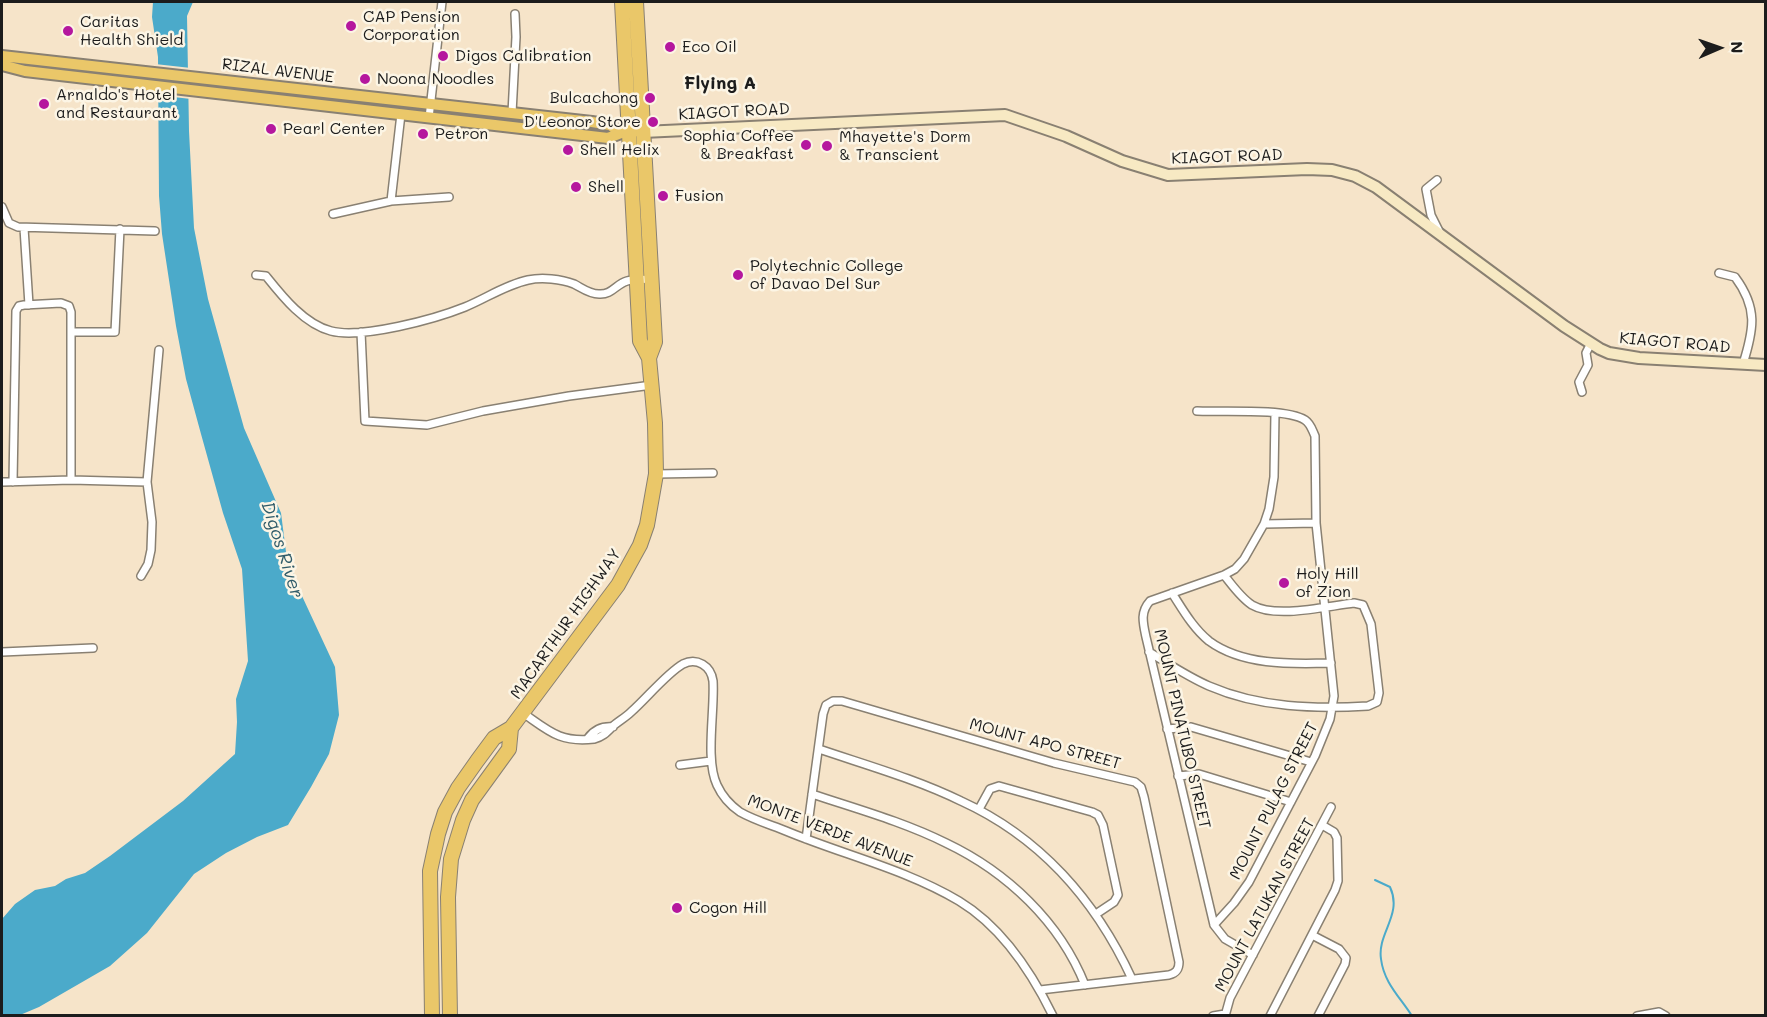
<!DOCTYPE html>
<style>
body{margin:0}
#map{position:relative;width:1767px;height:1017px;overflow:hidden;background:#f6e4c9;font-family:Mali,sans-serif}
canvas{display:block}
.frame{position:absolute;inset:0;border:3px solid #1c1c1c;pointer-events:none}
.north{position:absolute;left:1689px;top:18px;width:60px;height:60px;-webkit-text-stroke:4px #fcf5e5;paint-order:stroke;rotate:88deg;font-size:16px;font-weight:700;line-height:24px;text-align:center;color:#1c1c1c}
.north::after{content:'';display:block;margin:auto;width:21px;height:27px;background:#1c1c1c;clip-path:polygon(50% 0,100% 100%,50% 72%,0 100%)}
</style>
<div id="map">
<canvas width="1767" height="1017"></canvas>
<div class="frame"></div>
<div class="north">N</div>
</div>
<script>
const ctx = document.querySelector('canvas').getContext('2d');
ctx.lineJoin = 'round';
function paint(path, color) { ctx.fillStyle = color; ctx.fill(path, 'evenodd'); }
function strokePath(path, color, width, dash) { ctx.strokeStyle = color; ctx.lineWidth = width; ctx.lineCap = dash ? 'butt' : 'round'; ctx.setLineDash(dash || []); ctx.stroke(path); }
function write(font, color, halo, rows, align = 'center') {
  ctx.font = font + ' Mali,sans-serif'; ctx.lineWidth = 5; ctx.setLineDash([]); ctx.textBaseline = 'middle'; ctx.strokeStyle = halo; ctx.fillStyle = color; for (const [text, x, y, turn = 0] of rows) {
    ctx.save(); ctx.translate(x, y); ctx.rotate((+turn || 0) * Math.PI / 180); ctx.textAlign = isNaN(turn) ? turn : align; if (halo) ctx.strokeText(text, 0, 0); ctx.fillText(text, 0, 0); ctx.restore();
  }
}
const water = new Path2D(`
 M153,2h40l-6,14 2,115 5,97 14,71 36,129 37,85 5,39 16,44 33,71 4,48 -10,39 -18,33 -23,38 -31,12 -31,16 -32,21 -47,59 -37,33 -71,41 -19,8 -18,1v-97l13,-15 20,-14 20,-4 11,-7 19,-6 25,-17 73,-55 52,-47 2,-32 -1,-23 12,-38 -6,-92 -19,-56 -22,-79 -15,-55 -10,-53 -14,-92 -3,-38 -1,-139 -6,-40z`);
const pier = new Path2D(`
 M155,64l36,4v31l-35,-4z`);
const stream = new Path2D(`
 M1375,880l15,7c13,28 -13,46 -9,72 3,24 19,38 31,57`);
const street = new Path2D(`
 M512,113l4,-76 -1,-23
 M429,118l13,-116
 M1437,180l-11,9 5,26 9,18
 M391,201l10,-87
 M2,207l7,16 9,4 137,4
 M333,214l58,-13 58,-4
 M24,228l5,77
 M1719,273l16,4c23,31 19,52 8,87
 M256,275l10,1c16,20 38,48 65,55 31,8 104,-12 134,-24 22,-9 40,-22 63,-27 14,-3 33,-1 46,4 8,4 15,10 25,10 13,1 17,-10 28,-13 7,-2 16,-1 23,-2
 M72,332h43l5,-103
 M361,332l4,89 62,4 56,-14 86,-15 83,-11
 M1582,392l-3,-10 9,-17 -2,-12 5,-10
 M1197,411c24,1 89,-3 108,9 6,4 7,10 10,16l1,87 18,173 -4,23 -15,37 -66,126 -15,21 -20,22
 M656,474l57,-1
 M2,482l69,-2 76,2
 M13,482l3,-171 3,-5 5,-1 37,-2 8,3 2,6v168
 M1264,524l52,-1
 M141,576l7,-12 3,-14 1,-28 -5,-40 12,-132
 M1172,593c11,17 21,35 37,48 34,25 83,23 122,22
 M2,652l91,-4
 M1149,652c20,12 39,25 60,34 51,22 106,23 159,20l9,-4 2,-9 -8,-69 -8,-19 -9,-2c-27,3 -78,16 -102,2 -11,-7 -20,-20 -28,-30
 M523,713c26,18 37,30 71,26 9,-2 13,-7 19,-13 6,-5 13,-9 18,-14 15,-13 36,-39 52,-48 14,-7 28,2 30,17 2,29 -8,79 4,104 5,11 13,20 23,27 14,8 31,13 46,19 58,24 119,38 173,70 43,26 72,70 94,115
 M1167,729l24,-2 120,35
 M588,738c6,-8 14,-12 25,-11
 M819,749c47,16 97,30 142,52 79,36 135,100 171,178
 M680,765l31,-4
 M1178,776l21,-2 92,28
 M812,794c45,15 92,28 134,49 61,29 114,79 139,142
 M979,809l11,-20 9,-3 93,26 6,3 5,10 15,70 -4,7 -18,12
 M806,839l17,-125 3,-9 7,-4h9l212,62 81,19 6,5 3,10 35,165c0,8 -3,11 -10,13l-129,15
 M1312,935l27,14 7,9 -1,6 -27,52
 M1253,955l-28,-16 -11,-14 -68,-288c-3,-14 -6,-25 4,-36l74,-26 11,-6 9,-10 20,-35 5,-15 5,-32 1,-64
 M1213,1016l12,-2
 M1225,1016l5,-18 101,-191
 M1270,1016l65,-126 3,-9 -1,-43 -3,-6 -12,-7
 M1637,1016l22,-4 7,4`);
const secondary = new Path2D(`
 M643,132l362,-17 61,21 56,25 46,14 139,-6 25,1 23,6 21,11 188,139 36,23 9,4 30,5 127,7`);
const primary = new Path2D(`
 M2,56l590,66 18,3 11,8
 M2,65l23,6 583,67 13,-5 13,-1`);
const highway = new Path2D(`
 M636,2l19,340 -6,16
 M432,1016l-2,-145 8,-37 7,-22 13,-24 19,-27 17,-23 17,-10 107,-143 22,-40 7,-20 9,-51 -1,-51 -6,-65 -9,-17 -18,-339
 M450,1016l-2,-119 3,-38 12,-39 9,-20 37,-51 2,-21`);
const markers = [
 [351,26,6,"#b5179e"],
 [68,31,6,"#b5179e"],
 [670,47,6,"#b5179e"],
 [443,56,6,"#b5179e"],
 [365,79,6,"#b5179e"],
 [650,98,6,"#b5179e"],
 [44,104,6,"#b5179e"],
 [653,122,6,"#b5179e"],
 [271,129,6,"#b5179e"],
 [423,134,6,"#b5179e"],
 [806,145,6,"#b5179e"],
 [827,146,6,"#b5179e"],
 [568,150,6,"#b5179e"],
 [576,187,6,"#b5179e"],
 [663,196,6,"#b5179e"],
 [738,275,6,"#b5179e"],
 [1284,583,6,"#b5179e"],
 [677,908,6,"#b5179e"]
];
const poiNames = [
 ["CAP Pension",363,17],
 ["Corporation",363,35],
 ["Caritas",80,22],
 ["Health Shield",80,40],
 ["Eco Oil",682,47],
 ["Digos Calibration",455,56],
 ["Noona Noodles",377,79],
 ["Arnaldo's Hotel",56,95],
 ["and Restaurant",56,113],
 ["Bulcachong",638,98,"right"],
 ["D'Leonor Store",641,122,"right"],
 ["Pearl Center",283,129],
 ["Petron",435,134],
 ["Sophia Coffee",794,136,"right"],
 ["& Breakfast",794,154,"right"],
 ["Mhayette's Dorm",839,137],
 ["& Transcient",839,155],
 ["Shell Helix",580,150],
 ["Shell",588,187],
 ["Fusion",675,196],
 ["Polytechnic College",750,266],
 ["of Davao Del Sur",750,284],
 ["Holy Hill",1296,574],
 ["of Zion",1296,592],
 ["Cogon Hill",689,908]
];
const streetNames = [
 ["RIZAL AVENUE",278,71,7],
 ["KIAGOT ROAD",734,112,-3],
 ["KIAGOT ROAD",1227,157,-2],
 ["KIAGOT ROAD",1675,343,5],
 ["MACARTHUR HIGHWAY",566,624,-55],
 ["MOUNT PINATUBO STREET",1182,729,77],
 ["MOUNT APO STREET",1045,744,15],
 ["MOUNT PULAG STREET",1274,801,-63],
 ["MONTE VERDE AVENUE",830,831,21],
 ["MOUNT LATUKAN STREET",1265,905,-62]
];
const neighbourhoodNames = [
 ["Flying A",720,83]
];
const waterNames = [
 ["Digos River",282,550,72]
];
paint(water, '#4baaca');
paint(pier, '#f6e4c9');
strokePath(stream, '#4baaca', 2);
strokePath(street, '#898072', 10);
strokePath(secondary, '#898072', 14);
strokePath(primary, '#898072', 14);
strokePath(highway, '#898072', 16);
strokePath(street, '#fff', 7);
strokePath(secondary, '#f7e9c3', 10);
strokePath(primary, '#eac769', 10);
strokePath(highway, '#eac769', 14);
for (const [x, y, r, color] of markers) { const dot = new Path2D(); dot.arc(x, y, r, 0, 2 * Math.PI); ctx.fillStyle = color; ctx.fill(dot); strokePath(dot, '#fcf5e5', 2); }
write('16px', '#1c1c1c', '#fcf5e5', poiNames, 'left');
write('16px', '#1c1c1c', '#fcf5e5', streetNames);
write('bold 18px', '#1c1c1c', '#fcf5e5', neighbourhoodNames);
write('italic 18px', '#315c6a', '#fcf5e5', waterNames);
</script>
